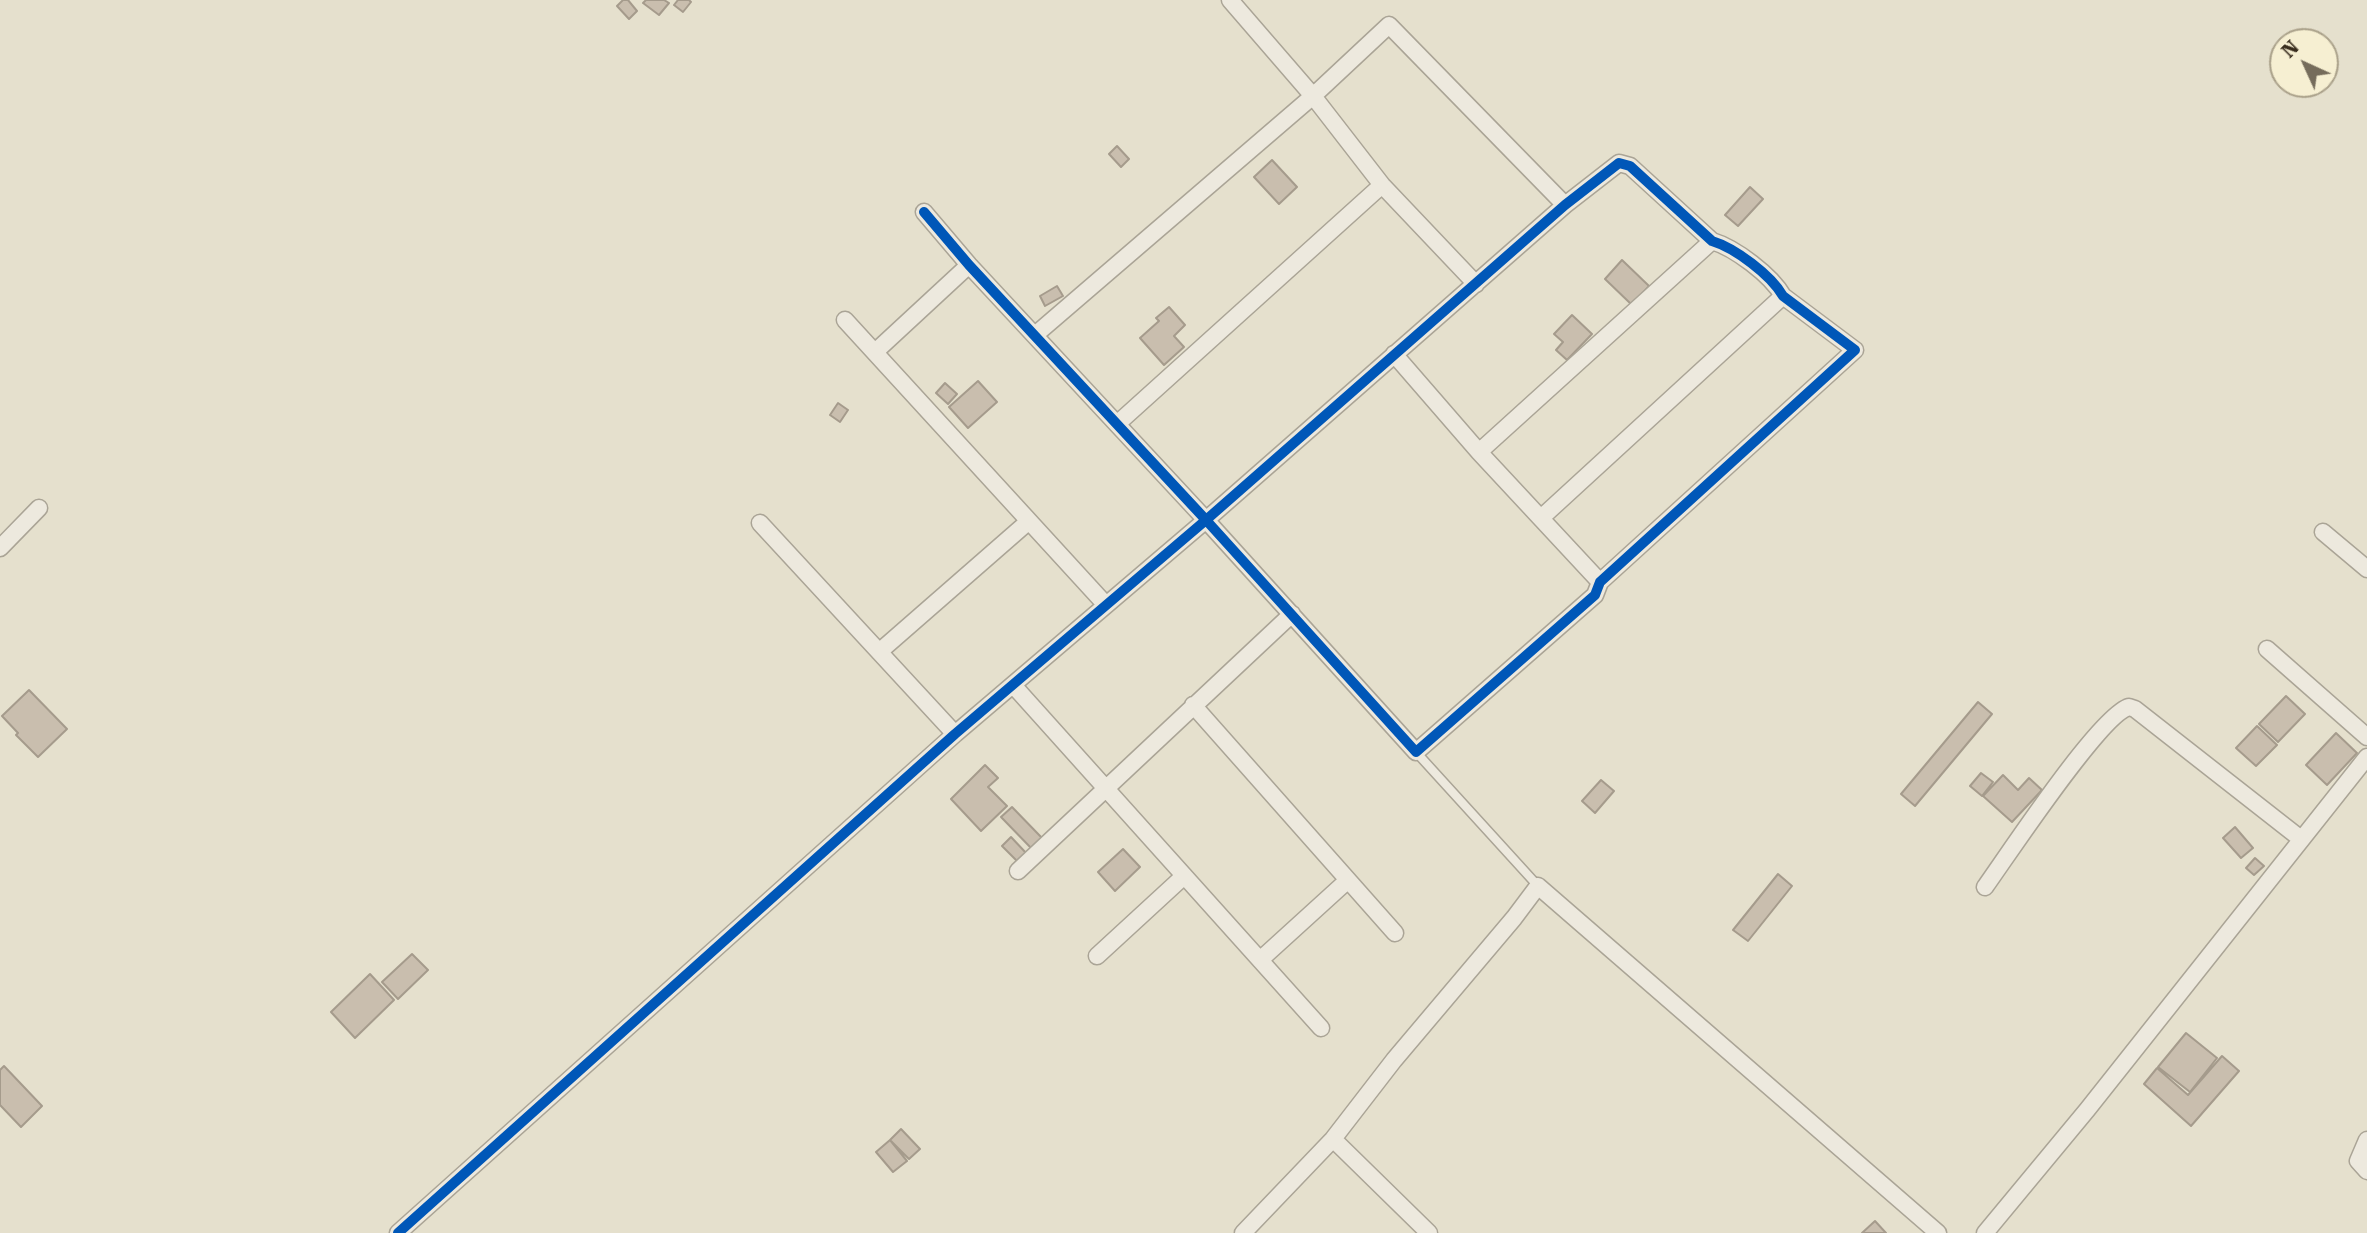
<!DOCTYPE html>
<style>
body{margin:0}
#map{position:relative;width:2367px;height:1233px;overflow:hidden;background:#e5e0cd;font-family:"Roboto Serif",serif}
canvas{display:block}
.north{position:absolute;left:2269px;top:28px;width:70px;height:70px;box-sizing:border-box;background:#f6efd2;border:2px solid #aaa18a;border-radius:50%;rotate:315deg;font-size:19px;font-weight:700;line-height:28px;text-align:center;color:#392d1e}
.north::after{content:'';display:block;margin:auto;width:24px;height:32px;background:#756c5b;clip-path:polygon(50% 0,100% 100%,50% 72%,0 100%)}
</style>
<div id="map">
<canvas width="2367" height="1233"></canvas>
<div class="north">N</div>
</div>
<script>
const ctx = document.querySelector('canvas').getContext('2d');
ctx.lineJoin = 'round';
function paint(path, color) { ctx.fillStyle = color; ctx.fill(path, 'evenodd'); }
function strokePath(path, color, width, dash) { ctx.strokeStyle = color; ctx.lineWidth = width; ctx.lineCap = dash ? 'butt' : 'round'; ctx.setLineDash(dash || []); ctx.stroke(path); }
const building = new Path2D(`
 M623,0h5l9,11 -8,8 -12,-13z
 M646,0h18l5,3 -10,12 -16,-12z
 M678,0h11l2,2 -8,10 -9,-7z
 M1117,146l12,13 -8,8 -12,-13z
 M1272,160l25,27 -18,17 -25,-27z
 M1750,187l13,12 -25,27 -13,-11z
 M1622,260l27,26 -17,19 -27,-26z
 M1057,286l6,10 -18,10 -5,-10z
 M1169,307l16,18 -11,11 10,11 -20,18 -24,-27 19,-17 -3,-3z
 M1572,315l20,19 -25,26 -11,-10 7,-8 -9,-8z
 M978,381l19,21 -29,26 -19,-21z
 M945,383l12,11 -9,10 -12,-11z
 M838,403l10,7 -8,12 -10,-7z
 M29,690l38,39 -29,28 -22,-22 2,-2 -16,-17z
 M2286,696l19,18 -27,28 -19,-18z
 M1978,702l14,12 -77,92 -14,-12z
 M2257,726l20,19 -21,21 -20,-18z
 M2336,733l21,20 -30,32 -21,-20z
 M985,765l13,13 -10,9 19,19 -26,25 -30,-32z
 M1981,773l12,9 -11,14 -12,-10z
 M2003,775l15,15 11,-12 13,12 -30,32 -29,-26z
 M1601,780l13,11 -19,22 -13,-12z
 M1012,807l30,31 -10,11 -31,-32z
 M2235,827l18,21 -12,10 -18,-20z
 M1011,837l16,17 -9,8 -16,-16z
 M1123,849l17,18 -25,24 -17,-19z
 M2255,858l9,8 -10,9 -8,-7z
 M1778,874l14,12 -44,55 -15,-11z
 M412,954l16,16 -30,29 -16,-17z
 M370,974l24,26 -39,38 -24,-26z
 M2186,1033l31,25 -27,34 -32,-25z
 M2222,1056l17,15 -48,55 -47,-42 13,-16 31,27z
 M4,1066l38,40 -21,21 -21,-22v-35z
 M901,1129l19,20 -11,10 -19,-19z
 M890,1140l17,21 -14,11 -17,-20z
 M1875,1221l11,12h-24z`);
const service = new Path2D(`
 M1416,752l122,134`);
const minor = new Path2D(`
 M1230,0l83,96 69,89 94,99
 M845,320l261,285
 M1035,335l278,-239 76,-71 176,180
 M875,352l94,-87
 M1394,354l85,98 121,130
 M1117,424l265,-239
 M1479,452l233,-211
 M1541,518l242,-222
 M760,523l195,211
 M2323,532l44,37
 M0,548l39,-40
 M2267,649l100,88
 M879,652l150,-131
 M1013,685l308,343
 M1193,705l202,228
 M1018,871l274,-257
 M1985,887c23,-32 115,-172 144,-180l6,2 166,130
 M1097,956l87,-80
 M1260,960l88,-80
 M1333,1139l96,94
 M2367,1140l-9,21 9,10
 M398,1233l557,-499 251,-214 210,232 179,-157 5,-13 255,-232 -72,-54c-12,-21 -48,-48 -71,-55l-82,-75 -11,-3 -54,42 -359,315 -237,-255 -45,-53
 M1243,1233l90,-94 61,-79 120,-142 24,-32 400,347
 M1985,1233l102,-123 280,-353`);
const cycleway = new Path2D(`
 M398,1233l557,-499 251,-214 210,232 179,-157 5,-13 255,-232 -72,-54c-12,-21 -48,-48 -71,-55l-82,-75 -11,-3 -54,42 -359,315 -237,-255 -45,-53`);
paint(building, '#c9beae');
strokePath(building, '#a59b8c', 2);
strokePath(service, '#aaa496', 11);
strokePath(minor, '#aaa496', 19);
strokePath(service, '#ede9de', 8);
strokePath(minor, '#ede9de', 16);
strokePath(cycleway, '#0057b8', 10);
</script>
